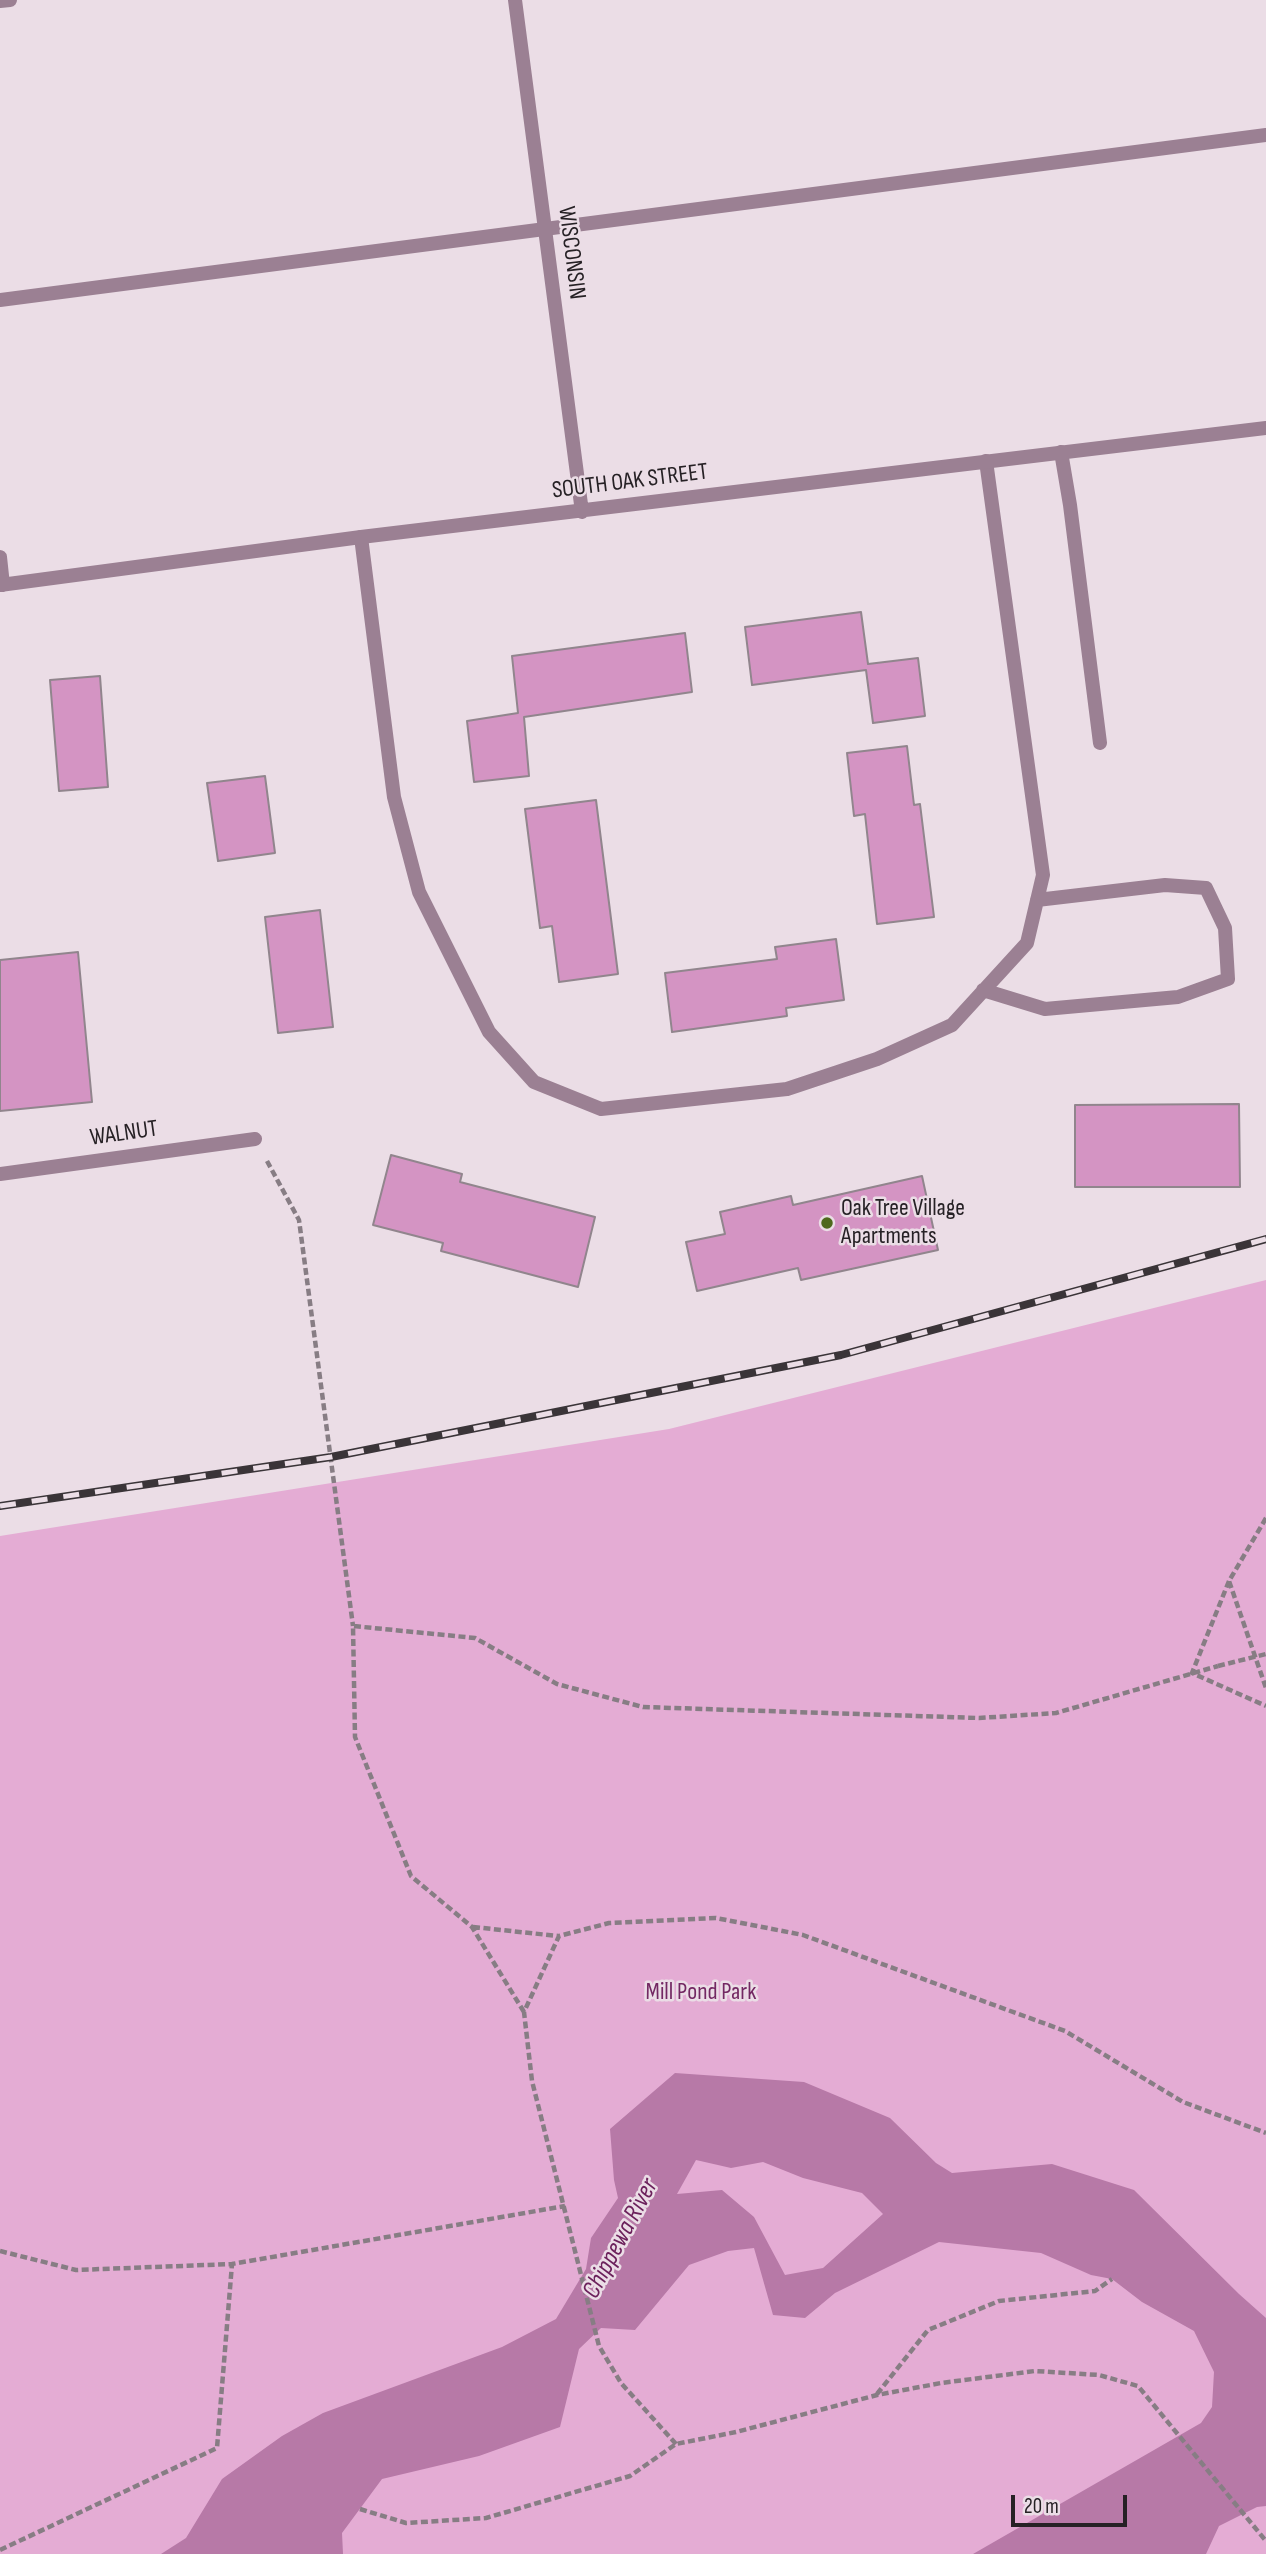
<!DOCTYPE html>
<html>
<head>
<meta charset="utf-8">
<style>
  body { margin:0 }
  #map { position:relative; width:1266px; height:2554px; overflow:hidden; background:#ebdde6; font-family:"Sofia Sans Condensed",sans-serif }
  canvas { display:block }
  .scale { position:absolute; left:1011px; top:2495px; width:116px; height:32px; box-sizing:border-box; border:4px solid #262125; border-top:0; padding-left:9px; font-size:21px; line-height:24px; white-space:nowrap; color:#262125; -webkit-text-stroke:5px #ebdde6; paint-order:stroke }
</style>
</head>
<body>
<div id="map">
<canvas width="1266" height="2554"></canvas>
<div class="scale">20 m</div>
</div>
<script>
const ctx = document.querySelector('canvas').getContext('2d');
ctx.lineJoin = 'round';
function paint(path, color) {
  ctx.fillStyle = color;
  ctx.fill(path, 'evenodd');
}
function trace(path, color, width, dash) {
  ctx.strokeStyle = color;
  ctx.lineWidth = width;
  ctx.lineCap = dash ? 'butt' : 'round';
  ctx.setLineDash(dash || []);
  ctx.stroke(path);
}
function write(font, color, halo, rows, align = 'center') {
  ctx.font = font + ' "Sofia Sans Condensed",sans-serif';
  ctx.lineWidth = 5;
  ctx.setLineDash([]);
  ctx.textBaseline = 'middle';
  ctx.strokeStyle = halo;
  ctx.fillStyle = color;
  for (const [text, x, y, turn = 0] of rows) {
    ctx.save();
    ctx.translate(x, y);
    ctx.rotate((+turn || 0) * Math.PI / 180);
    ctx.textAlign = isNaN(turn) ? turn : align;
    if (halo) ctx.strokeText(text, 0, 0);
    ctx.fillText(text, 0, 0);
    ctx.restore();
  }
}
paint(new Path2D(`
  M1266,1280V2554H0V1536L669,1429Z`), '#e4acd4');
paint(new Path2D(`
  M675,2073L804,2082L890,2118L936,2163L952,2173L1052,2164L1134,2190L1239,2294L1266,2318V2506L1257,2507L1219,2526L1206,2554H973L1201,2423L1212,2407L1214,2372L1194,2331L1142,2302L1112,2279L1091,2275L1041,2253L939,2242L835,2293L805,2318L773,2315L754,2248L728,2251L689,2265L635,2330L601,2328L579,2349L560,2427L479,2456L382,2479L342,2533L343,2554H161L186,2538L222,2479L282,2436L323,2413L502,2347L556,2319L586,2269L591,2238L618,2198L614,2180L610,2129ZM696,2160L731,2168L763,2162L803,2178L862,2193L883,2214L823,2268L785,2275L754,2217L722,2190L677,2194Z`), '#b779a7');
const building = new Path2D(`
  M861,612L868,664L918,658L925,716L873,723L866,670L752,685L745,627Z
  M685,633L692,692L524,717L529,776L474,782L467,721L518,713L512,656Z
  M100,676L108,787L59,791L50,680Z
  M907,746L914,805L920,804L934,917L877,924L865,814L854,816L847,753Z
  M265,776L275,853L218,861L207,783Z
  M596,800L618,974L559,982L552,926L540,928L525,809Z
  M320,910L333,1027L278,1033L265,917Z
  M836,939L844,1000L786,1008L787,1016L672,1032L665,973L777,959L775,947Z
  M78,952L92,1102L0,1111V960Z
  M1239,1104L1240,1187H1075V1105Z
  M391,1155L462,1174L460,1182L595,1217L578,1287L441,1251L443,1243L373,1225Z
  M922,1176L938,1250L801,1280L798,1268L697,1291L686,1242L725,1234L720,1212L791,1196L793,1205Z`);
paint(building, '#d494c3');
trace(building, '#91858d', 2);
trace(new Path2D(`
  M267,1161L299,1220L353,1626
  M1266,1518L1229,1581L1266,1688
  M1229,1581L1192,1673L1266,1706
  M473,1927L558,1936
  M524,2012L472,1927L411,1876L355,1737L353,1626L475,1638L557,1684L643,1707L979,1718L1056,1713L1218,1666
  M0,2251L76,2270L232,2264L565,2206
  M877,2394L928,2330L999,2301L1095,2291L1112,2279
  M676,2444L621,2383L599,2346L532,2081L524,2012L559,1936L609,1923L716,1918L803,1935L1065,2031L1183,2102L1266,2133
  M360,2509L406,2523L486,2518L630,2476L676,2444L736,2432L877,2395L941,2383L1035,2371L1099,2375L1138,2386L1266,2541
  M0,2550L217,2448L232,2264`), '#877d84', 4.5, [7, 3.5]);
trace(new Path2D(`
  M0,300L1266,135
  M1061,452L1070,505L1100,743
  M361,537L394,797L419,892L489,1032L534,1082L601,1109L787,1089L877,1059L952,1025L1027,943L1043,875L986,461
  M983,990L1045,1009L1178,997L1228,979L1225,928L1206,888L1165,885L1037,900`), '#9b8093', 14);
trace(new Path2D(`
  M515,0L582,512
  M0,1L10,0
  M0,557L3,585
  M0,585L361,537L1266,428
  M0,1174L255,1139`), '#9b8093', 14);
const rail = new Path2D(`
  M0,1506L331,1457L841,1355L1266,1239`);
trace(rail, '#3a3438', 8);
trace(rail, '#ebdde6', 5, [16]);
trace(new Path2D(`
  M1218,1666L1266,1654`), '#877d84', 4.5, [7, 3.5]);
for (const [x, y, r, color] of [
  [827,1223,7,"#4e691c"]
]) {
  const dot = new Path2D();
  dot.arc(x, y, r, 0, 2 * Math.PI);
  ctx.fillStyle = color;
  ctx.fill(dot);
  trace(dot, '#ebdde6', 2.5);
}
write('24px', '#262125', '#ebdde6', [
  ["WISCONSIN",571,253,83],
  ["SOUTH OAK STREET",630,482,-7],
  ["WALNUT",124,1134,-8]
]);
write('24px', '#262125', '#ebdde6', [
  ["Oak Tree Village",841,1209],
  ["Apartments",841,1237]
], 'left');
write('24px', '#732863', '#ebdde6', [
  ["Mill Pond Park",701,1993]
]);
write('italic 26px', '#6c215c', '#ebdde6', [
  ["Chippewa River",621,2239,-62]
]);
</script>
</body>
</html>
